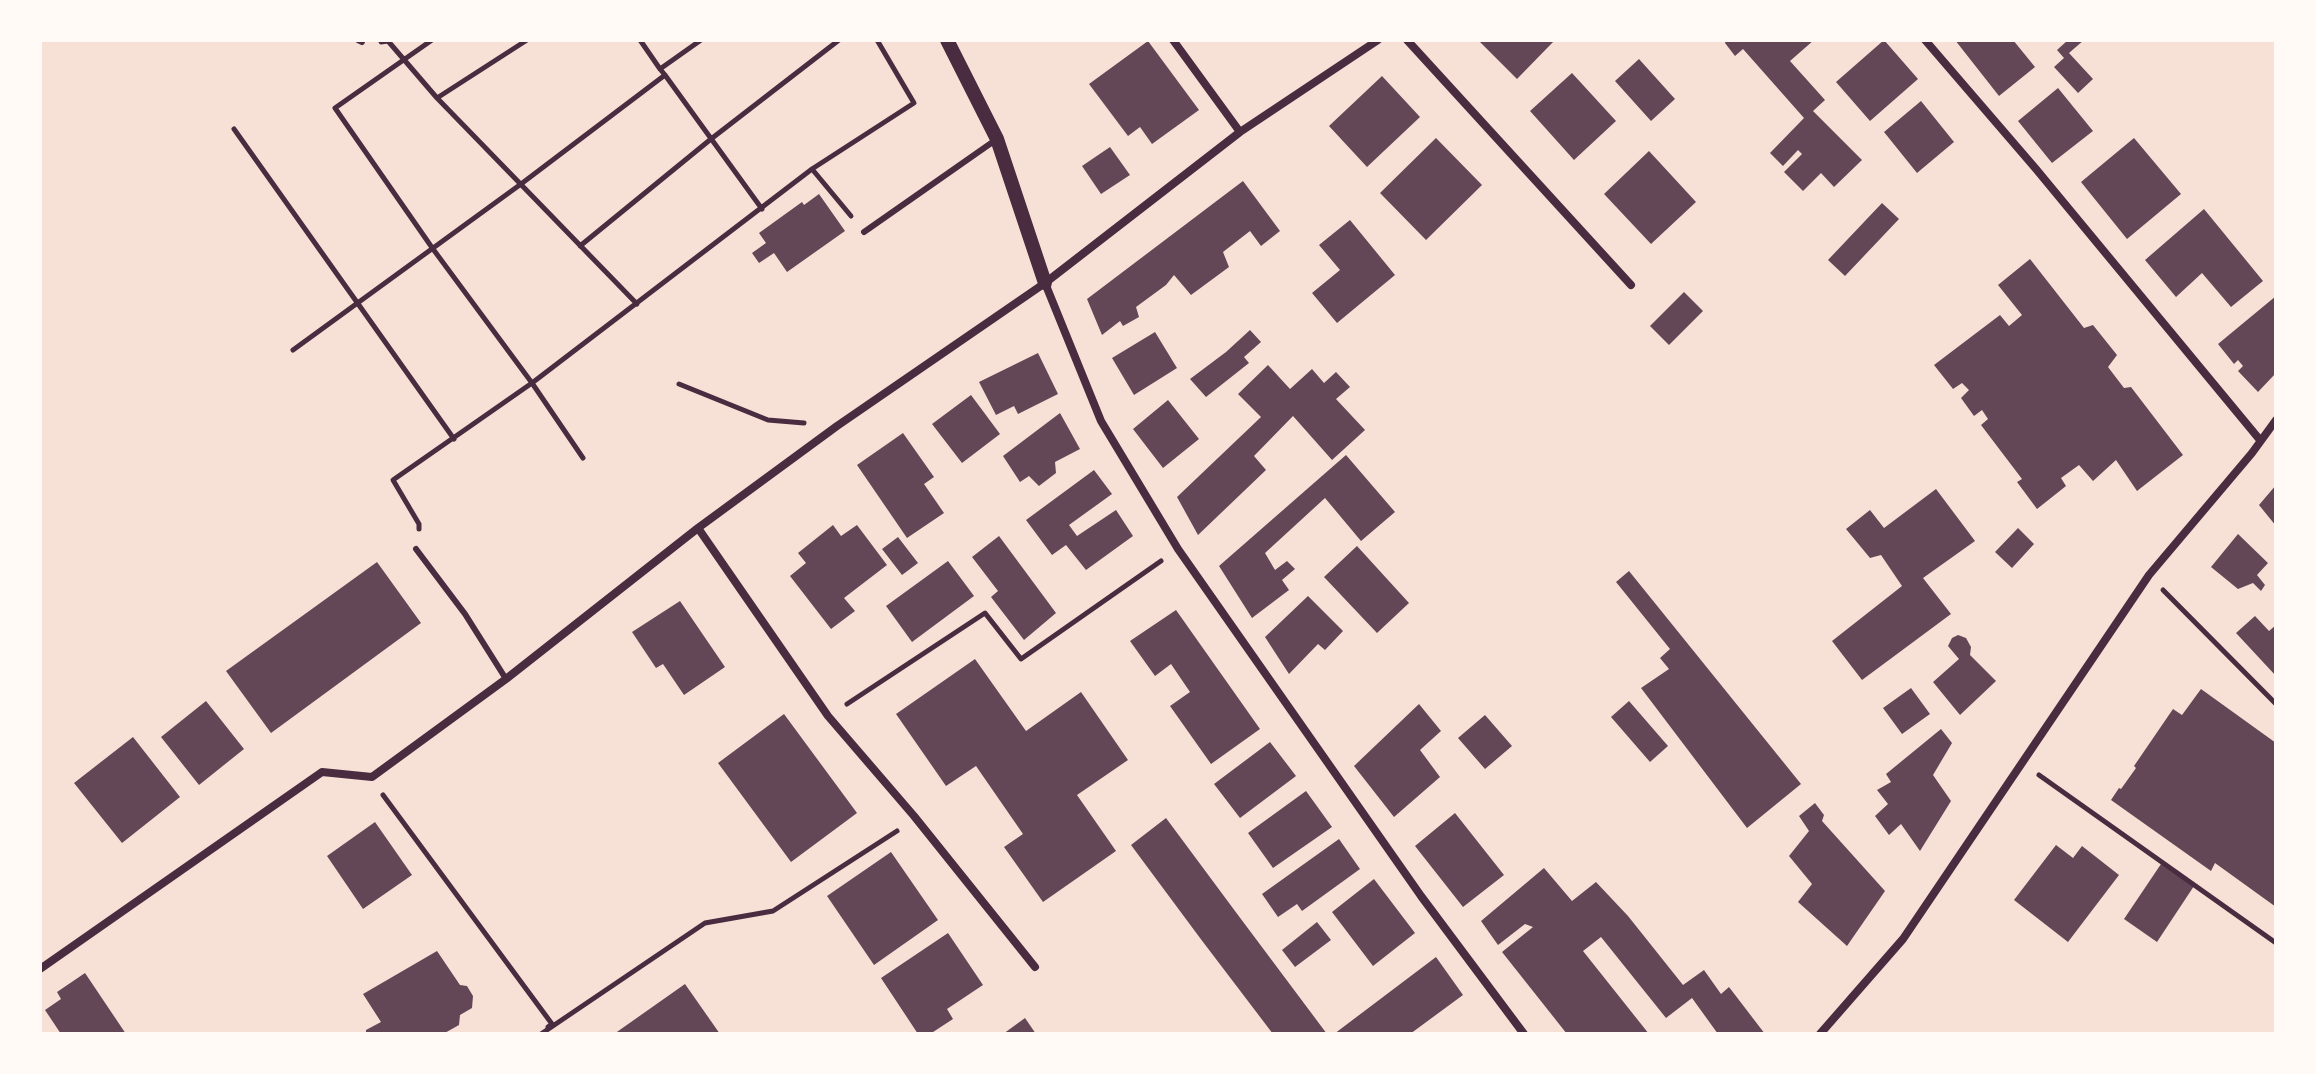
<!DOCTYPE html>
<html>
<head>
<meta charset="utf-8">
<style>
  body { margin:0 }
  #map { position:relative; width:2316px; height:1074px; overflow:hidden; background:#f7e1d7; font-family:Figtree,sans-serif }
  canvas { display:block }
  .frame { position:absolute; inset:0; border:42px solid #fffaf5; pointer-events:none }
</style>
</head>
<body>
<div id="map">
<canvas width="2316" height="1074"></canvas>
<div class="frame"></div>
</div>
<script>
const ctx = document.querySelector('canvas').getContext('2d');
ctx.lineJoin = 'round';
function paint(path, color) {
  ctx.fillStyle = color;
  ctx.fill(path, 'evenodd');
}
function trace(path, color, width, dash) {
  ctx.strokeStyle = color;
  ctx.lineWidth = width;
  ctx.lineCap = dash ? 'butt' : 'round';
  ctx.setLineDash(dash || []);
  ctx.stroke(path);
}
paint(new Path2D(`
  M1478,40H1555L1517,79Z
  M1726,40H1814L1790,61L1825,100L1813,111L1862,160L1834,187L1821,173L1803,191L1784,172L1802,154L1798,150L1783,166L1770,153L1804,118L1743,49L1735,56L1725,43Z
  M1884,40L1918,79L1870,121L1836,82Z
  M1955,40H2013L2035,67L1999,96Z
  M2068,40H2084L2069,53L2093,79L2078,93L2054,67L2064,58L2057,50Z
  M1148,41L1199,110L1152,144L1140,127L1128,136L1089,84Z
  M1639,59L1675,99L1651,121L1615,81Z
  M1572,73L1616,121L1574,160L1530,111Z
  M1382,76L1420,117L1367,167L1329,126Z
  M2058,88L2093,131L2052,163L2018,121Z
  M1921,101L1954,142L1917,173L1884,132Z
  M1436,138L1482,185L1426,240L1380,193Z
  M2134,138L2181,194L2127,239L2081,182Z
  M1110,147L1130,175L1101,194L1082,166Z
  M1649,151L1696,202L1651,244L1604,194Z
  M1243,181L1280,231L1261,246L1250,231L1223,252L1229,267L1191,295L1174,275L1166,285L1136,307L1139,317L1123,326L1120,321L1102,335L1087,299Z
  M819,194L845,231L787,272L774,253L759,263L752,253L766,243L759,233L802,202L804,205Z
  M1882,203L1899,219L1845,276L1828,260Z
  M2204,209L2263,281L2231,307L2202,273L2176,297L2145,260Z
  M1350,220L1395,275L1337,323L1312,293L1340,270L1319,245Z
  M2030,259L2084,328L2093,325L2117,355L2108,367L2124,388L2131,387L2183,455L2137,491L2116,460L2093,481L2079,465L2061,478L2066,486L2037,509L2017,482L2022,479L1981,425L1988,419L1982,410L1974,416L1961,398L1969,390L1962,383L1953,389L1934,365L2000,315L2009,326L2022,315L1998,285Z
  M1684,292L1703,311L1669,345L1650,326Z
  M2276,296V373L2258,392L2238,371L2243,366L2238,360L2234,364L2218,344Z
  M1250,330L1261,342L1244,357L1249,363L1206,397L1190,379L1226,352Z
  M1155,332L1177,368L1134,395L1112,358Z
  M1038,353L1058,394L1018,414L1014,406L996,415L979,382Z
  M1268,365L1290,389L1312,369L1324,383L1336,372L1350,387L1336,399L1365,430L1332,460L1293,416L1254,456L1266,470L1198,535L1177,497L1261,417L1238,394Z
  M971,395L1000,434L962,463L932,424Z
  M1168,400L1199,439L1163,468L1133,429Z
  M1060,413L1080,449L1055,462L1056,473L1039,486L1029,476L1020,482L1003,456Z
  M903,433L934,477L924,484L944,513L907,538L857,465Z
  M1346,455L1395,512L1361,541L1325,498L1265,553L1275,570L1287,561L1295,569L1282,580L1289,590L1252,618L1219,566Z
  M1094,470L1112,494L1069,525L1077,536L1116,510L1133,536L1086,570L1066,545L1052,555L1026,520Z
  M2276,485V526L2259,505Z
  M1936,489L1975,541L1923,578L1951,614L1862,680L1832,641L1902,586L1881,555L1870,558L1846,529L1870,510L1884,528Z
  M833,525L841,536L857,525L887,565L844,598L855,611L831,629L790,576L806,563L798,553Z
  M2018,528L2034,544L2012,568L1995,552Z
  M2238,534L2268,563L2257,575L2265,585L2261,591L2253,583L2238,589L2211,567Z
  M999,536L1056,613L1024,640L991,597L998,591L972,557Z
  M898,537L918,563L902,575L882,549Z
  M1357,546L1409,603L1377,633L1324,577Z
  M948,561L974,596L912,642L886,606Z
  M377,562L421,623L271,733L226,671Z
  M1629,571L1801,784L1747,828L1641,688L1669,669L1660,658L1670,649L1616,582Z
  M1308,596L1343,631L1325,650L1318,644L1289,674L1265,637Z
  M680,601L725,667L684,695L663,664L656,668L632,632Z
  M1176,610L1260,729L1211,764L1170,706L1190,692L1171,664L1155,676L1130,641Z
  M2255,616L2269,631L2276,625V676L2236,633Z
  M1958,635L1966,638L1971,647L1970,655L1996,681L1960,715L1933,682L1959,659L1948,646L1952,638Z
  M975,659L1026,731L1081,692L1128,760L1077,795L1116,851L1043,902L1004,847L1023,834L976,766L946,786L896,714Z
  M1911,688L1930,714L1902,734L1883,708Z
  M2201,689L2276,743V907L2215,863L2211,871L2111,800L2119,788L2121,789L2136,768L2134,766L2173,709L2182,715Z
  M206,701L244,749L199,785L161,737Z
  M1629,701L1668,746L1650,762L1611,717Z
  M1419,704L1441,731L1420,750L1440,777L1394,817L1354,766Z
  M784,714L857,813L791,862L718,763Z
  M1485,715L1512,746L1485,769L1458,738Z
  M1941,729L1952,743L1933,775L1951,801L1920,851L1901,824L1889,835L1875,816L1888,804L1877,790L1891,782L1886,774Z
  M133,737L180,797L122,843L74,783Z
  M1270,742L1296,776L1240,818L1214,784Z
  M1306,791L1332,827L1273,868L1248,833Z
  M1815,803L1824,815L1822,821L1885,891L1847,946L1798,902L1812,884L1789,856L1809,831L1799,816Z
  M1455,813L1504,875L1463,907L1415,846Z
  M1166,818L1235,911L1327,1034H1273L1200,938L1131,845Z
  M375,822L412,875L363,909L327,856Z
  M1339,839L1360,869L1302,911L1297,904L1278,917L1262,894Z
  M2056,845L2073,858L2082,846L2119,875L2068,942L2014,900Z
  M891,852L938,920L874,965L827,896Z
  M2161,864L2194,886L2157,942L2124,919Z
  M1544,868L1572,901L1596,882L1628,916L1683,985L1704,970L1721,994L1729,987L1765,1034H1718L1692,998L1666,1018L1601,937L1583,951L1649,1034H1567L1502,952L1533,927L1525,924L1498,945L1481,921Z
  M1374,879L1415,933L1373,966L1332,912Z
  M1317,922L1331,940L1295,967L1282,950Z
  M948,933L983,985L947,1009L953,1019L930,1034H918L881,978Z
  M437,951L460,985L467,986L473,996L472,1008L460,1015L459,1025L443,1034H366V1030L381,1022L363,994Z
  M1436,957L1463,995L1410,1034H1334Z
  M85,973L126,1034H61L45,1010L61,999L57,992Z
  M685,984L720,1034H614Z
  M1025,1018L1036,1034H1003Z`), '#644757');
trace(new Path2D(`
  M432,40L335,108L433,249L532,383L583,458
  M527,40L437,98L637,304
  M640,40L660,69
  M381,42L388,41L437,98
  M665,75L762,209
  M234,129L454,439
  M812,169L851,216
  M580,246L711,139L839,40
  M293,350L521,184L665,75L660,69L701,40
  M679,384L768,420L804,423
  M419,529V524L393,480L532,383L812,169L914,103L877,40
  M2163,590L2276,704
  M847,704L985,613L1021,659L1161,561
  M2039,775L2276,943
  M383,795L552,1024L548,1027
  M541,1034L705,923L773,911L897,831`), '#4a2c40', 5);
trace(new Path2D(`
  M358,40L362,42
  M864,232L997,139
  M416,549L465,614L506,679`), '#4a2c40', 6);
trace(new Path2D(`
  M1173,40L1240,132
  M1407,40L1631,285
  M1925,40L2036,169L2260,440
  M1045,283L1101,421L1178,549L1421,896L1524,1034
  M698,528L828,716L914,816L1035,967
  M40,969L322,772L372,777L506,679L698,528L837,426L1045,283L1240,132L1378,40
  M1820,1034L1903,939L2149,575L2252,453L2276,420`), '#4a2c40', 8);
trace(new Path2D(`
  M947,40L997,139L1045,283`), '#4a2c40', 14);
</script>
</body>
</html>
